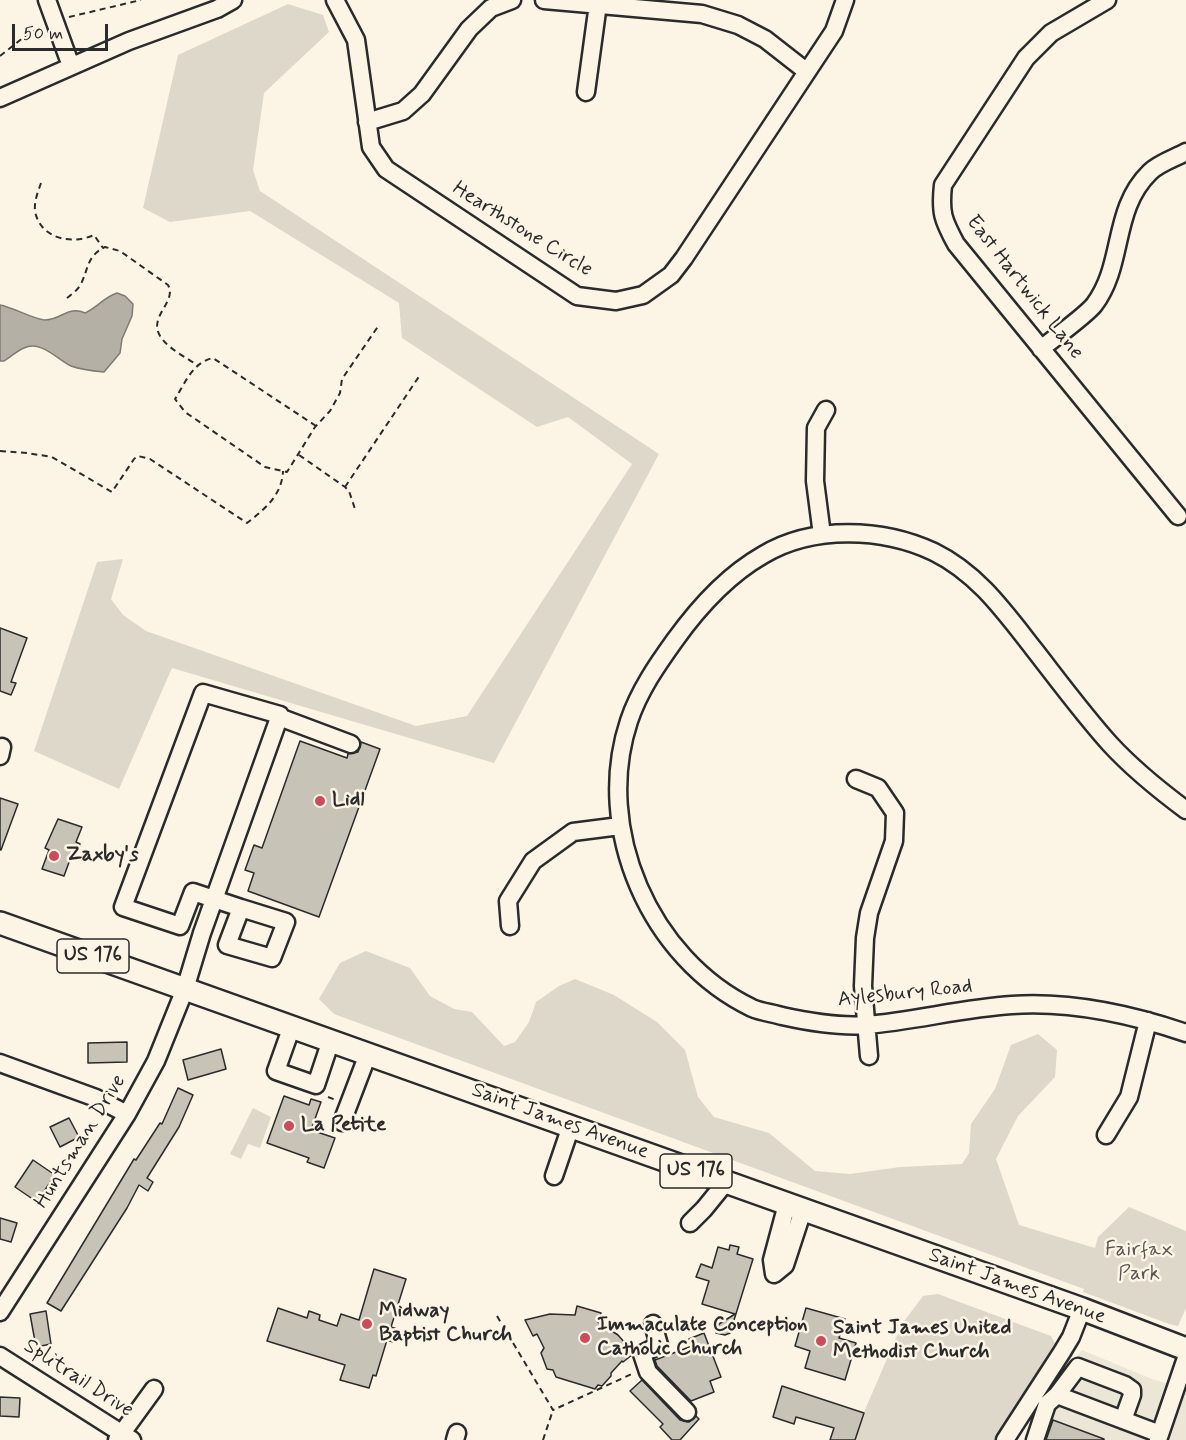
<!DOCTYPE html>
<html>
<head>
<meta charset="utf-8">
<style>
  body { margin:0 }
  #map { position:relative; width:1186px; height:1440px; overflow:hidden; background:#fcf5e5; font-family:Mynerve,sans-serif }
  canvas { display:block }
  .scale { position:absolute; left:12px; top:24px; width:96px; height:27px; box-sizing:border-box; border:3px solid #2b2b2b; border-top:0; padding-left:8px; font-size:18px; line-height:21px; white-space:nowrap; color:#2b2b2b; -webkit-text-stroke:4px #fcf5e5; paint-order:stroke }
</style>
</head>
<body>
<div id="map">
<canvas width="1186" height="1440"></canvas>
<div class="scale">50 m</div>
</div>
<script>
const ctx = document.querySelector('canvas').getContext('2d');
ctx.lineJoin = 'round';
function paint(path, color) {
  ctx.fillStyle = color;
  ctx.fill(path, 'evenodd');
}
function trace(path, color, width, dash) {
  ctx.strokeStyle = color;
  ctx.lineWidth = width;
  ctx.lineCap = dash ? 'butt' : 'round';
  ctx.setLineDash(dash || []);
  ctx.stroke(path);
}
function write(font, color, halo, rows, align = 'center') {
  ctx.font = font + ' Mynerve,sans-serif';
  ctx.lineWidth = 5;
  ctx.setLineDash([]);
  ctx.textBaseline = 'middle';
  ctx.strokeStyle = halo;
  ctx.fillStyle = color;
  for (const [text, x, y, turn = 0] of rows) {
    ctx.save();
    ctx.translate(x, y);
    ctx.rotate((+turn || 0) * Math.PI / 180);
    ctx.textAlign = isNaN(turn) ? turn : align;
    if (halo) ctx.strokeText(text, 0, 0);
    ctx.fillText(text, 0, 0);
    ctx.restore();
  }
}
paint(new Path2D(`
  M1082,1350L1152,1379L1186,1389V1440H1028L1042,1397Z`), '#ece6d7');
paint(new Path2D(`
  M288,4L323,15L329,32L264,93L253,170L260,191L659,454L494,763L172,668L119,789L34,751L97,562L123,559L111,599L123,615L146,631L416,726L467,716L632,464L568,417L537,427L402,338L399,303L250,211L170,222L143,208L178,55Z
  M366,951L410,968L430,996L454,1009L472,1012L504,1046L515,1042L529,1022L536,1002L559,986L575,979L614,995L657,1022L685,1050L698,1097L714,1117L769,1133L815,1171L850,1174L900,1167L962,1164L969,1153L971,1124L995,1089L1011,1045L1038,1034L1057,1050L1055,1077L1018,1116L996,1159L1019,1225L1095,1248L1098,1237L1129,1207L1186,1231V1308L1178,1326L1169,1324L1083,1292L1084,1289L334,1014L319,999L340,963Z
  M253,1108L271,1117L260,1148L248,1144L241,1159L230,1154Z
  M938,1294L1051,1336L1057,1347L995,1440H852L902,1324L923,1296Z`), '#ded8ca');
const water = new Path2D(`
  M117,293L125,296L133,304L132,316L122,339L120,353L104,372C93,371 82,370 71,366C57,359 41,340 24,348C17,351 10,357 4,361H0V305C12,307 36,320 45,320C61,320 69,305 85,313C98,307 104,297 117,293Z`);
paint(water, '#b4b0a5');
trace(water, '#7d7b74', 1.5);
const building = new Path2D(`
  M0,628L27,638L11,682L16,683L11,695L0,691Z
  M300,741L347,758L348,754L358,752L361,742L380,749L319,917L248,891L254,873L245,870L254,845L262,848Z
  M0,798L18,804L1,850H0Z
  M58,819L82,827L76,842L80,844L76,854L75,853L73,857H71L64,876L42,869L49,850L45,848Z
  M127,1042V1062L88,1063V1043Z
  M221,1049L226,1069L188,1080L183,1060Z
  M178,1088L193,1095L179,1127L147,1178L153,1182L148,1191L139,1185L127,1208L61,1311L47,1303L134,1159L136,1160L160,1123L162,1124Z
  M284,1096L309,1105L311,1099L321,1102L311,1130L335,1138L324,1168L307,1162L309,1158L267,1143Z
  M69,1118L79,1137L60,1147L50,1127Z
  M33,1160L55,1175L37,1202L15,1187Z
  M0,1218L17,1223L11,1242L0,1239Z
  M730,1245L739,1247L737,1254L753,1259L730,1333L725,1335L716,1333L719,1324L735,1314L702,1304L709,1281L696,1277L701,1264L712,1268L718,1247L729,1250Z
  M374,1269L406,1279L391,1327L397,1329L393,1342L387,1340L376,1376L373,1375L369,1388L340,1380L345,1365L267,1341L278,1308L307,1318L309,1311L320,1315L319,1320L337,1326L341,1314L359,1320Z
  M577,1306L601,1313L598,1322L618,1335L632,1351V1355L623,1362L622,1361L611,1373V1376L602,1386L598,1385L595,1389L556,1377L553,1370L547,1369L541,1353L544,1348L537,1334L533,1336L525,1320L550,1314L575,1315Z
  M806,1308L845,1319L839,1338L856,1343L845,1380L805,1368L810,1351L795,1346Z
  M46,1311L51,1344L36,1347L30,1314Z
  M704,1333L721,1377L710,1381L714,1392L691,1401L657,1366L655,1360L692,1346L689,1339Z
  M642,1380L680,1420L689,1422L696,1416L699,1419L680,1440H672L660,1427L663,1424L630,1391Z
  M782,1386L864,1413L855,1440H830L834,1428L796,1417L794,1424L773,1417Z
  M0,1397L20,1398L19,1417L0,1416Z
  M1053,1420L1104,1439V1440H1046Z`);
paint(building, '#c8c3b7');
trace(building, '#2b2b2b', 1.5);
const minor = new Path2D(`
  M47,0L71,66
  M335,0L356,40L371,147L386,169L577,296L616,301L643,295L671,275L684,258L834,31L845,0
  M544,0L702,14L738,25L765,39L806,71
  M1107,0L1051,33L1026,58L943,185C940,213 943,220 956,244L1178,516
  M586,92L598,4
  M0,98L129,41L217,9L233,0
  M367,122L403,111L422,94L469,29L491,8L512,0
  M1041,349C1055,337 1084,317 1094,305C1125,264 1111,210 1150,172C1159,163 1175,158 1186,152
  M822,535L815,481L816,428L826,410
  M279,717L351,744
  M0,756L2,747
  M856,779L878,788L895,813L894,841L869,913L865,938L863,986L869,1056
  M1186,810C1159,790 1133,769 1110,744C1083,714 1058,680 1033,648C1004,611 977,573 934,552C883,528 813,525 763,555C728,575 698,608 675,640C657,665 639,691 629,721C593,829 650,959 752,1008C761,1012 772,1013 782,1016C809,1022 838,1027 866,1025C915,1021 963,1008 1012,1005C1071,1001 1130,1014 1186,1033
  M510,926L508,901L533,861L573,832L620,826
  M292,1026L276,1071L316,1085L331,1040
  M0,1063L96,1098L127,1114
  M342,1122L368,1054
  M1106,1135L1129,1097L1148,1021
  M554,1176L571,1126
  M690,1223L704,1209L726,1182
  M774,1274L772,1260L787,1204
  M774,1274L785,1265L803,1210
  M0,1312L127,1114L156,1061L185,989L202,933L280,715L203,693L123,907L180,926L193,892L241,908L227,945L272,958L286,922L241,908
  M653,1324L659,1345L642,1354L648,1372L687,1412
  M0,1356L132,1440
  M1123,1420L1132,1395V1390L1125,1385L1078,1367L1057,1395C1091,1408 1125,1421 1160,1434
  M117,1440L154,1389
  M455,1440L457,1433
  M1005,1440L1062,1352L1071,1337L1082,1309
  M1035,1440L1047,1404L1057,1395
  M1158,1440L1186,1358`);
const major = new Path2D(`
  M0,923L1082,1309L1186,1349`);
trace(minor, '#2b2b2b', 21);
trace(major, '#2b2b2b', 26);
trace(new Path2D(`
  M69,17L141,0
  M0,56L29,33L42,28
  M41,183C38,192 34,201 35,211C40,239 72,245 94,235L103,248
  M67,298C72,294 78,290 81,284C89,267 87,256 105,247L120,251L168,285C178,303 144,318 163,340C171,350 187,358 197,365
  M316,426L213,358C193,362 185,383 175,399L185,412L265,467L287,472L315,427L330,411L340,393L342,379L379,325
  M0,451L27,453L52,457L112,492L134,459L138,456L150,459L247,523C265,509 282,495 283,471
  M299,455L345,487L349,491L355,509
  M345,487L420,375
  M328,1097L336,1100
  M497,1316L553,1410L634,1373
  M543,1440L553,1410`), '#2b2b2b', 2, [6, 4.5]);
trace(minor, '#fcf5e5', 16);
trace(major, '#fcf5e5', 21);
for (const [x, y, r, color] of [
  [320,801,6,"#d1495b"],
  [54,856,6,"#d1495b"],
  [289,1126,6,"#d1495b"],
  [367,1324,6,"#d1495b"],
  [585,1338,6,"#d1495b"],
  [821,1341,6,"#d1495b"]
]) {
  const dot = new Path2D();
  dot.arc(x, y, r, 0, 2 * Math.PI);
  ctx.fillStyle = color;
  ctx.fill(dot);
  trace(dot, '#fcf5e5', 2);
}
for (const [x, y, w] of [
  [93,956,72],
  [696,1171,72]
]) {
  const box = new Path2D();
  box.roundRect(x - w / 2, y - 17, w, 34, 4.5);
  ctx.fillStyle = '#fcf5e5';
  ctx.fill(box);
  trace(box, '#2b2b2b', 1.5);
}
write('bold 20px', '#2b2b2b', null, [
  ["US 176",93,956],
  ["US 176",696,1171]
]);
write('21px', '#2b2b2b', '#fcf5e5', [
  ["Hearthstone Circle",522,230,32],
  ["East Hartwick Lane",1024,288,52],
  ["Aylesbury Road",905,994,-6],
  ["Saint James Avenue",560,1122,20],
  ["Huntsman Drive",81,1142,-58],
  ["Saint James Avenue",1017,1287,20],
  ["Splitrail Drive",78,1379,33]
]);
write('bold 21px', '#2b2b2b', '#fcf5e5', [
  ["Lidl",332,801],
  ["Zaxby's",66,856],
  ["La Petite",301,1126],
  ["Midway",379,1312],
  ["Baptist Church",379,1336],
  ["Immaculate Conception",597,1326],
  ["Catholic Church",597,1350],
  ["Saint James United",833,1329],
  ["Methodist Church",833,1353]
], 'left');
write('21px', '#585653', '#fcf5e5', [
  ["Fairfax",1139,1251],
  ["Park",1139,1275]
]);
</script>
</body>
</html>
